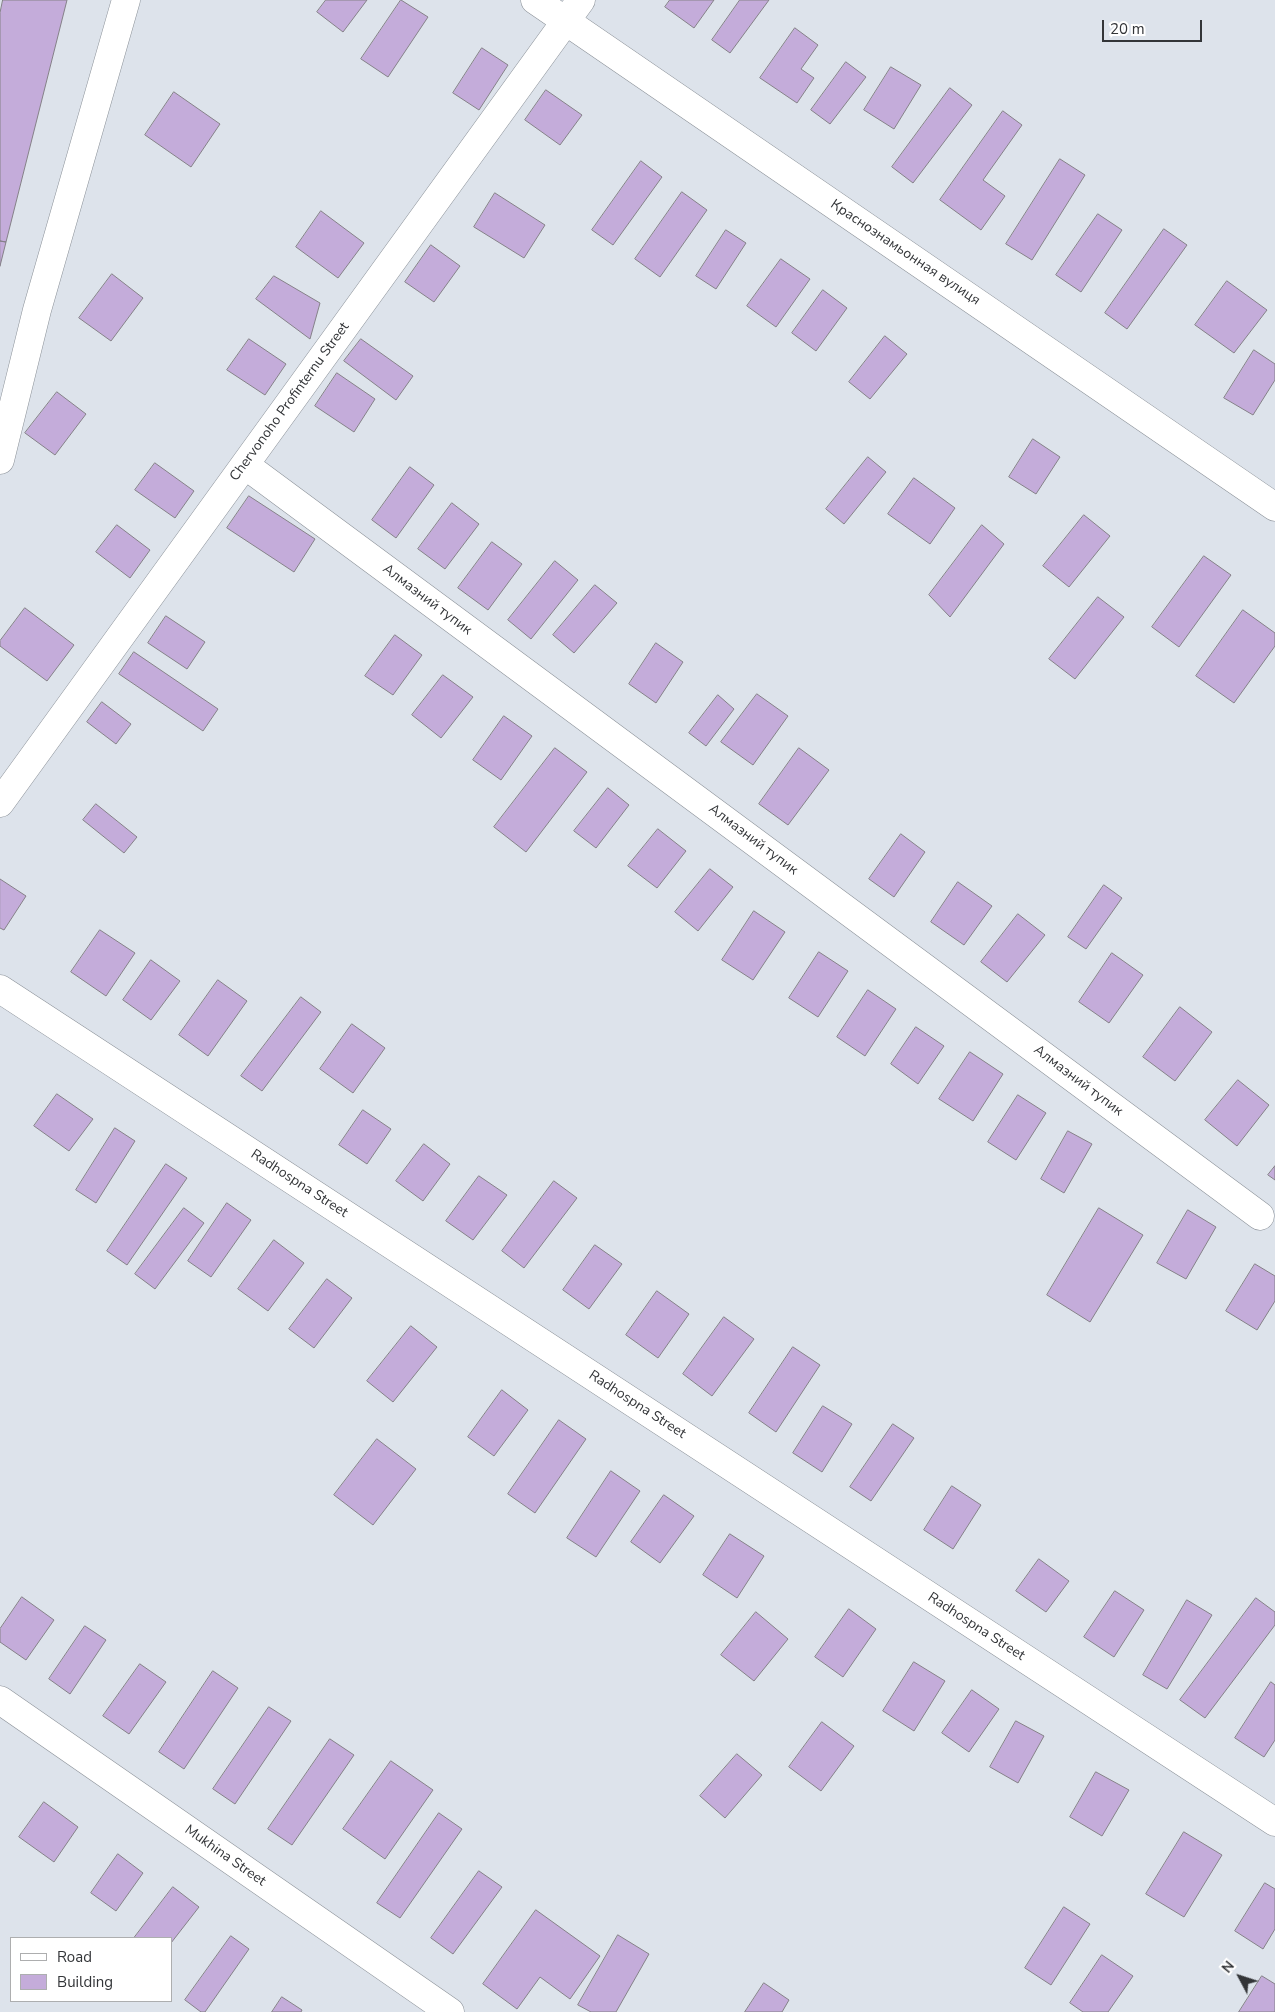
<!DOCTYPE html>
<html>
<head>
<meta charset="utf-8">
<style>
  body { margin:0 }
  #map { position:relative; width:1275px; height:2012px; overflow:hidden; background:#dde3eb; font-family:"Nunito Sans",sans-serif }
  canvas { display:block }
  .legend { position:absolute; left:10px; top:1937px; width:162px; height:65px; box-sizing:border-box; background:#fff; border:1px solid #adaeaf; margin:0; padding:6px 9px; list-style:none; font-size:15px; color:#333538 }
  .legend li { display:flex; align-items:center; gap:10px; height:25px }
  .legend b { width:25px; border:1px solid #adaeaf }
  .north { position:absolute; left:1215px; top:1952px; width:50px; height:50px; -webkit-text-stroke:4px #fff; paint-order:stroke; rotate:310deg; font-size:14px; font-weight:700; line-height:20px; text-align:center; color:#333538 }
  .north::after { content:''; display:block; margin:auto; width:18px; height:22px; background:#333538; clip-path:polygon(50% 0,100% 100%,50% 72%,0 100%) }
  .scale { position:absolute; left:1102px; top:20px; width:100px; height:22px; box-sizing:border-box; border:2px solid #333538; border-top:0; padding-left:6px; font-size:15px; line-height:18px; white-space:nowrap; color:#333538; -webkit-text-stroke:4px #fff; paint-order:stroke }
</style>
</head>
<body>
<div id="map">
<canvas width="1275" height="2012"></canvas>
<ul class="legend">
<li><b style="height:6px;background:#fff"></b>Road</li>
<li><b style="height:14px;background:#c4acda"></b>Building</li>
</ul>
<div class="north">N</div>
<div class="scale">20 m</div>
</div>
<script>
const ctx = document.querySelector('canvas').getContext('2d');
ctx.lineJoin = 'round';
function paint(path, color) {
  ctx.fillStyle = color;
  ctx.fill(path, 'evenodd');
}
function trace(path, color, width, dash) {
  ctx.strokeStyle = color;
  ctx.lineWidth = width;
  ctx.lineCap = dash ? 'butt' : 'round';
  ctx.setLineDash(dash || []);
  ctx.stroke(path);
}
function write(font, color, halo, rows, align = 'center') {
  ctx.font = font + ' "Nunito Sans",sans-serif';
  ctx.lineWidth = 4.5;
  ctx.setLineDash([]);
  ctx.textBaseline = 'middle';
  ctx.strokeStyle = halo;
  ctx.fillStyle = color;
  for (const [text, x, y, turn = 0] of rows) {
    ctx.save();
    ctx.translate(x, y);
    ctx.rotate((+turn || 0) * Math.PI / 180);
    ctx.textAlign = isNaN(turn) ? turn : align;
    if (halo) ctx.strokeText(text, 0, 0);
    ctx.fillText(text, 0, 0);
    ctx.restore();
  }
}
const building = new Path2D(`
  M3,0H67L6,242L0,241V13Z
  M326,0H367L343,32L317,12Z
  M401,0L428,17L388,77L361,59Z
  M670,0H714L694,28L665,7Z
  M740,0H769L730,53L712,40Z
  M795,28L818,45L801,69L814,78L797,103L760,78Z
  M482,48L508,65L479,110L453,93Z
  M846,62L866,77L830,124L811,110Z
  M891,67L921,85L894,129L864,110Z
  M950,88L972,105L913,183L892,167Z
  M546,90L582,115L560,145L525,120Z
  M174,92L220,124L191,167L145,135Z
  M1003,111L1022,125L983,180L1005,196L981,230L940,200Z
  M1060,159L1085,175L1032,260L1006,244Z
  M641,161L662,177L613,245L592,230Z
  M682,192L707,210L660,277L635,259Z
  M495,193L545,225L524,258L474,227Z
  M321,211L364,243L338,278L296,247Z
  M1098,214L1122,230L1081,292L1056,275Z
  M1164,229L1187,245L1127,329L1105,313Z
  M726,230L746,243L716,289L696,276Z
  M0,241L6,242L0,266Z
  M431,245L460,266L434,302L405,282Z
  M781,259L810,279L776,327L747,306Z
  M112,274L143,298L111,341L79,318Z
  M274,276L320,303L310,339L256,299Z
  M1227,281L1267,310L1234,353L1195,325Z
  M823,290L847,308L816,351L792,333Z
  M885,336L907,354L870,399L849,382Z
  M249,339L286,364L265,395L227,370Z
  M361,339L413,376L396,400L344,361Z
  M1254,350L1275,364V380L1253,415L1224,398Z
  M337,373L375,399L354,432L315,406Z
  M57,392L86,414L55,455L25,433Z
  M1033,439L1060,457L1036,494L1009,477Z
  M868,457L886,472L844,524L826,509Z
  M155,463L194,491L175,518L135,490Z
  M410,467L434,485L396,538L372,520Z
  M914,478L955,508L930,544L888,514Z
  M249,496L315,539L294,572L227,528Z
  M452,503L479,524L445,569L418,549Z
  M1084,515L1110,536L1069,587L1043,566Z
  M117,525L150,550L130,578L96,552Z
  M982,525L1004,544L950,617L929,595Z
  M492,542L522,564L488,610L458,588Z
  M1204,556L1231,575L1179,647L1152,627Z
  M555,561L578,580L531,639L508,620Z
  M595,585L617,603L574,653L553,635Z
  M1098,597L1124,617L1075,679L1049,659Z
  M25,608L74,645L47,681L0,646V641Z
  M1243,610L1275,633V646L1234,703L1196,676Z
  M166,616L205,642L187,669L148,643Z
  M395,635L422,655L393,695L365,676Z
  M656,643L683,662L656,703L629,684Z
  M134,652L218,709L203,731L119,674Z
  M443,675L473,697L441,738L412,715Z
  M757,694L788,716L753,765L721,742Z
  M718,695L734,709L706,746L689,733Z
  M102,702L131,724L116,744L87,722Z
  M504,716L532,736L501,780L473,760Z
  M555,748L587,772L526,852L494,827Z
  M799,748L829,770L788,825L759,804Z
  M608,788L629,805L596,848L574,831Z
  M96,804L137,837L124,853L83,820Z
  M658,829L686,851L657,888L628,866Z
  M901,834L925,852L894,897L869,879Z
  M710,869L733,887L698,931L675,912Z
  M0,879L26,896L4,930L0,928Z
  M958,882L992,906L964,945L931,922Z
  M1104,885L1122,898L1086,949L1068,937Z
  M754,911L785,932L753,980L722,960Z
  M1018,914L1045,935L1007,982L981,962Z
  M100,930L135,953L106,996L71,972Z
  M819,952L848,971L818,1017L789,998Z
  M1112,953L1143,975L1109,1023L1079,1002Z
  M151,960L180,981L151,1020L123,1000Z
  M218,980L247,1001L208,1056L179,1035Z
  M868,990L896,1009L865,1056L837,1037Z
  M301,997L321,1012L262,1091L241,1076Z
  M1180,1007L1212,1032L1175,1081L1143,1057Z
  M352,1024L385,1048L353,1093L320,1069Z
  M916,1027L944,1046L918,1084L891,1064Z
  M970,1052L1003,1074L973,1121L939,1099Z
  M1238,1080L1269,1105L1237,1146L1205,1120Z
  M57,1094L93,1119L69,1151L34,1126Z
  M1018,1095L1046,1113L1016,1160L988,1142Z
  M363,1110L391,1129L367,1164L339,1145Z
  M115,1128L135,1141L96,1203L76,1190Z
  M1068,1131L1092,1144L1064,1193L1041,1179Z
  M424,1144L450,1164L423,1201L396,1181Z
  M166,1164L187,1178L127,1265L107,1251Z
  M1275,1166V1180L1268,1175Z
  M479,1176L507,1195L473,1240L446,1221Z
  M554,1181L577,1198L524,1268L502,1251Z
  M227,1203L251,1220L211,1277L188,1261Z
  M184,1208L204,1223L155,1289L135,1274Z
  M1099,1208L1143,1235L1090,1322L1047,1295Z
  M1188,1210L1216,1227L1186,1279L1157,1263Z
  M274,1240L304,1263L268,1311L238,1289Z
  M595,1245L622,1264L589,1309L563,1290Z
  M1255,1264L1275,1276V1301L1257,1330L1226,1311Z
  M327,1279L352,1298L314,1348L289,1329Z
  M657,1291L689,1314L658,1358L626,1335Z
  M724,1317L754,1339L712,1396L683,1374Z
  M411,1326L437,1347L393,1402L367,1381Z
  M793,1347L820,1365L776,1432L749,1413Z
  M502,1390L528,1410L494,1456L468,1437Z
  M823,1406L852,1424L822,1472L793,1453Z
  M559,1420L586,1439L535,1513L508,1494Z
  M893,1424L914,1438L871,1501L850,1487Z
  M377,1439L416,1469L373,1525L334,1495Z
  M611,1471L640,1491L596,1557L567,1538Z
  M952,1486L981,1505L953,1549L924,1530Z
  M664,1495L694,1516L660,1563L631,1542Z
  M730,1534L764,1556L737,1598L703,1575Z
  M1039,1559L1069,1581L1046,1612L1016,1591Z
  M1115,1591L1144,1610L1114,1657L1084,1637Z
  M22,1597L54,1620L26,1660L0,1642V1629Z
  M1256,1598L1275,1612V1625L1205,1718L1180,1700Z
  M1187,1600L1212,1615L1167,1689L1143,1675Z
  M849,1609L876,1629L843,1677L815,1657Z
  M756,1612L788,1639L754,1681L721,1655Z
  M85,1626L106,1640L70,1694L49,1679Z
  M914,1662L945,1681L914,1731L883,1711Z
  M140,1664L166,1682L129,1734L103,1716Z
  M213,1671L238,1688L184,1769L159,1752Z
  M1271,1682L1275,1685V1740L1264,1757L1235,1738Z
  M972,1690L999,1709L969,1752L942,1733Z
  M269,1707L291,1721L235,1804L213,1789Z
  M1016,1721L1044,1736L1018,1783L990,1767Z
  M822,1722L854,1746L821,1791L789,1767Z
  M330,1739L354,1755L292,1845L268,1829Z
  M737,1754L762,1775L725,1818L700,1796Z
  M391,1761L433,1790L385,1859L343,1829Z
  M1096,1772L1129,1790L1102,1836L1070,1817Z
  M44,1802L78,1827L54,1862L19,1837Z
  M439,1813L462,1829L400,1918L377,1903Z
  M1184,1832L1222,1855L1184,1917L1146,1894Z
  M118,1854L143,1873L116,1911L91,1893Z
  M479,1871L502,1887L453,1954L431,1938Z
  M1265,1883L1275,1889V1929L1263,1949L1235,1931Z
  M173,1887L199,1907L171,1943V1938H134Z
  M1064,1907L1090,1924L1051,1985L1025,1968Z
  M536,1910L600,1956L570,1999L540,1977L517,2009L483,1984Z
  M618,1935L649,1954L616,2012H591L578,2005Z
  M231,1936L249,1949L205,2012H201L185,2000Z
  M1102,1955L1133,1976L1108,2012H1083L1070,2003Z
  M1262,1976L1275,1984V2012H1239Z
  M764,1983L789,2000L782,2012H745Z
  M282,1997L302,2010L301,2012H272Z`);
paint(building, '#c4acda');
trace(building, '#858188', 1);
const minor = new Path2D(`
  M535,0L1275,507
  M0,460L37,310L126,0
  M245,465L1260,1216
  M0,803L581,0
  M0,989L1275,1822
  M0,1700L450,2012`);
trace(minor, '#8c9299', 29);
trace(minor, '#fff', 28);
write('14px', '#333538', '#fff', [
  ["Краснознамьонная вулиця",905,253,34],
  ["Chervonoho Profinternu Street",290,402,-54],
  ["Алмазний тупик",427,600,37],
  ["Алмазний тупик",753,840,37],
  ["Алмазний тупик",1078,1081,37],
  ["Radhospna Street",299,1184,33],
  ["Radhospna Street",637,1405,33],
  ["Radhospna Street",976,1627,33],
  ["Mukhina Street",225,1856,35]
]);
</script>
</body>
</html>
